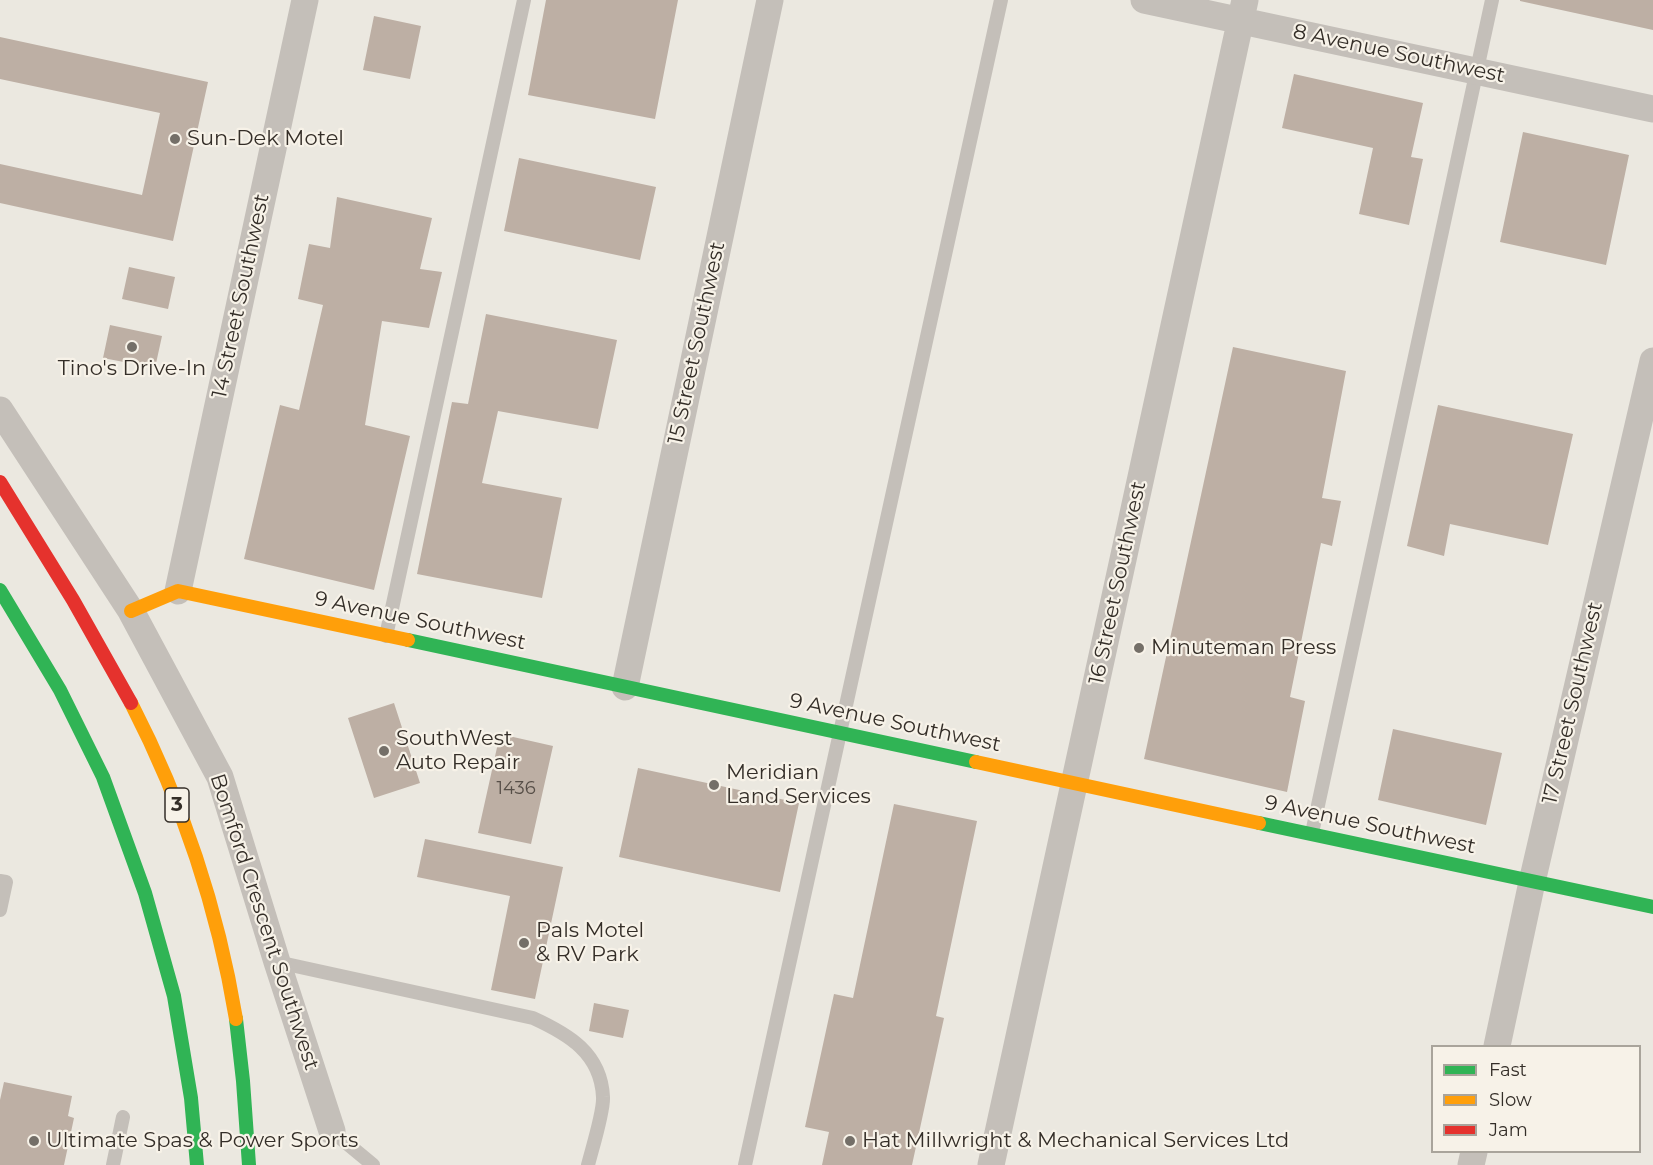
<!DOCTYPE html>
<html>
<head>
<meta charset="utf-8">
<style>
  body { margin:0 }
  #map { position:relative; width:1653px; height:1165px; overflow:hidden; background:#ebe8e0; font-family:Montserrat,sans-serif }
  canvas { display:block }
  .legend { position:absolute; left:1431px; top:1045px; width:210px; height:108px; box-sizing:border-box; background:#f7f2e8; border:2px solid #a9a49b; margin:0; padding:8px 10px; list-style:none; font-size:18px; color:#342e28 }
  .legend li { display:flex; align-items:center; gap:12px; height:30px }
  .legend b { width:30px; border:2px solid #a9a49b }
</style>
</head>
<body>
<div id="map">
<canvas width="1653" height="1165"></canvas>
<ul class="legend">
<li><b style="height:8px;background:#30b455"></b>Fast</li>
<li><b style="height:8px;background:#ff9f0a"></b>Slow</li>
<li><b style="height:8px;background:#e5322d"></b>Jam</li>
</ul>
</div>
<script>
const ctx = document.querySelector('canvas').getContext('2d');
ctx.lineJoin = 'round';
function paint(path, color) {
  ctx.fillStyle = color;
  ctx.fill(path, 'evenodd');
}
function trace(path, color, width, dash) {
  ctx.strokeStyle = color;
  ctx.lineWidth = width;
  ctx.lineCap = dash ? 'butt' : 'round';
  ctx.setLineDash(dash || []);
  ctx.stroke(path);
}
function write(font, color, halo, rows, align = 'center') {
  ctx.font = font + ' Montserrat,sans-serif';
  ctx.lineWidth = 4.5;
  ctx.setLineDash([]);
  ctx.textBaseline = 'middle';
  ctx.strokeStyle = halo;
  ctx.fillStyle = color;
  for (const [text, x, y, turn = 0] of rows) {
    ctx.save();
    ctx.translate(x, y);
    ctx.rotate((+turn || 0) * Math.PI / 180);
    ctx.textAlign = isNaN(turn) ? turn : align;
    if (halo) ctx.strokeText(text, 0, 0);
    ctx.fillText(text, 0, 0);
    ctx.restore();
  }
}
paint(new Path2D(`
  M546,0H678L655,119L528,95Z
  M1520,0H1653V30L1520,1Z
  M374,16L421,26L410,79L363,70Z
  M0,37L208,82L173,241L0,203V164L142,195L160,113L0,79Z
  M1294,74L1423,103L1411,157L1423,159L1409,225L1359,214L1373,148L1282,128Z
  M1523,132L1629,155L1606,265L1500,242Z
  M519,158L656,187L640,260L504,231Z
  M337,197L432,218L420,269L442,272L429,328L382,321L365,425L410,436L374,590L244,559L280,405L299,410L323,305L298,299L309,244L330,248Z
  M129,267L175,277L168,309L122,299Z
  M486,314L617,340L598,429L498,411L482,483L562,498L542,598L417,574L452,402L468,404Z
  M110,325L162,336L155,368L103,358Z
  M1233,347L1346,371L1322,498L1341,501L1332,546L1321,543L1290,697L1305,701L1287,792L1144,759Z
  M1438,405L1573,434L1548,545L1450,524L1444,556L1407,546Z
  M394,703L420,783L374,798L348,718Z
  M1393,729L1502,753L1486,825L1378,800Z
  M500,734L553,746L531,844L478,833Z
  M638,768L799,803L780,892L619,857Z
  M894,804L977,821L936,1016L944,1018L912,1165H822L829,1132L805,1127L834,994L853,998Z
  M425,839L563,867L535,999L491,990L510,896L417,877Z
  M594,1003L629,1010L623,1038L589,1031Z
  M4,1082L72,1096L68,1116L74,1118L64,1165H0V1100Z`), '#bdafa4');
trace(new Path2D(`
  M386,636L524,0
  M1312,833L1492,0
  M0,881L6,882L0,910
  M277,962L533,1018C568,1034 601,1053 603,1097C604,1111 592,1149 588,1165
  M332,1131L373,1165
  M113,1165L123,1117
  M745,1165L1001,0`), '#c4bfb9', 14);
trace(new Path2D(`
  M1144,0L1653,109
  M0,410L131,611L220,777L277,962L332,1131
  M178,591L305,0
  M625,687L770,0
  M1497,1046L1532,882L1653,361
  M991,1165L1245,0
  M1471,1165L1474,1152`), '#c4bfb9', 27);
trace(new Path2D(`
  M0,590L60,690L103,777L145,893L174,996L191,1098L197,1165
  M408,640L976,762
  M1259,823L1653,907
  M236,1019L243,1081L249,1165`), '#30b455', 14);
trace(new Path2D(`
  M131,611L178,591L408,640
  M131,703C182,802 218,910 236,1019
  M976,762L1259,823`), '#ff9f0a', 14);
trace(new Path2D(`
  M0,482L73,600L131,703`), '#e5322d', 14);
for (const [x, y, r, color] of [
  [175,139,6,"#746f68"],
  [132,347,6,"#746f68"],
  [1139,648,6,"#746f68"],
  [384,751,6,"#746f68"],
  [714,785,6,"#746f68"],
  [524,943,6,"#746f68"],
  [34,1141,6,"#746f68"],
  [850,1141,6,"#746f68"]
]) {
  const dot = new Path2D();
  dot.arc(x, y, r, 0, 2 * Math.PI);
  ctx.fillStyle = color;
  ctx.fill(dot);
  trace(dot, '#f7f2e8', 2);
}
write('18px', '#564e47', null, [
  ["1436",516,789]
]);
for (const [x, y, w] of [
  [177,805,24]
]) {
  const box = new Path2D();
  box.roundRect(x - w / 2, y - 17, w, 34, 4.5);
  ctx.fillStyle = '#f7f2e8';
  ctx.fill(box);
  trace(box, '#342e28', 1.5);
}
write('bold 20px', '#342e28', null, [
  ["3",177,805]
]);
write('21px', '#342e28', '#f7f2e8', [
  ["8 Avenue Southwest",1399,54,12],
  ["14 Street Southwest",241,296,-78],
  ["15 Street Southwest",697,343,-78],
  ["16 Street Southwest",1118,583,-78],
  ["9 Avenue Southwest",420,621,12],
  ["17 Street Southwest",1573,703,-77],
  ["9 Avenue Southwest",895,723,12],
  ["9 Avenue Southwest",1370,825,12],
  ["Bomford Crescent Southwest",264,922,72]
]);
write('21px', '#342e28', '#f7f2e8', [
  ["Sun-Dek Motel",187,139],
  ["Tino's Drive-In",132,369,"center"],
  ["Minuteman Press",1151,648],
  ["SouthWest",396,739],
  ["Auto Repair",396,763],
  ["Meridian",726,773],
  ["Land Services",726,797],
  ["Pals Motel",536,931],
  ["& RV Park",536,955],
  ["Ultimate Spas & Power Sports",46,1141],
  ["Hat Millwright & Mechanical Services Ltd",862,1141]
], 'left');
</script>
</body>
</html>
